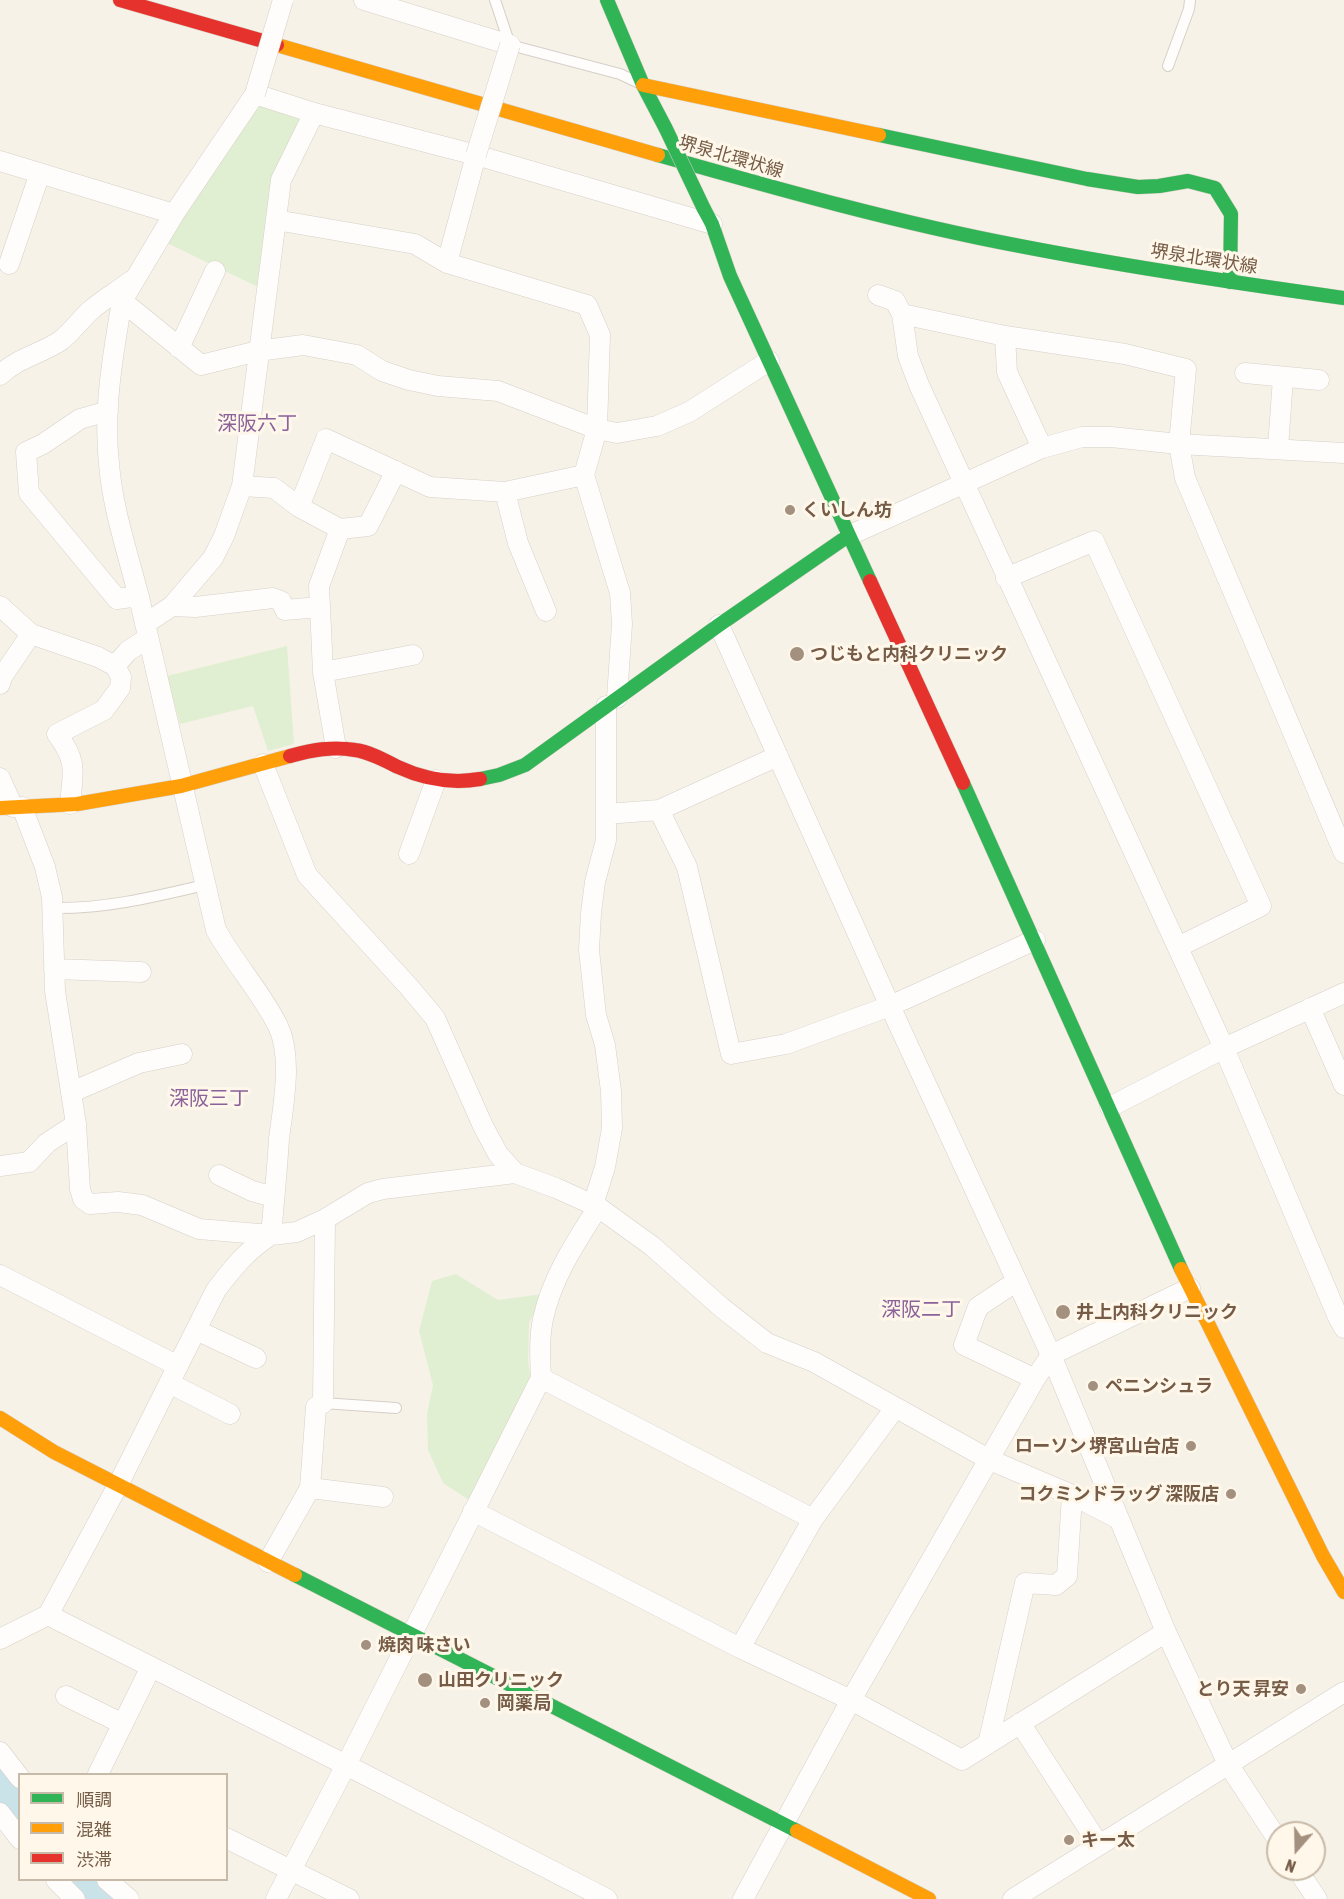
<!DOCTYPE html>
<html>
<head>
<meta charset="utf-8">
<style>
  body { margin:0 }
  #map { position:relative; width:1344px; height:1899px; overflow:hidden; background:#f7f2e8; font-family:"Asap Condensed","Noto Sans JP",sans-serif }
  canvas { display:block }
  .legend { position:absolute; left:18px; top:1773px; width:210px; height:108px; box-sizing:border-box; background:#fff8ea; border:2px solid #c8baa9; margin:0; padding:8px 10px; list-style:none; font-size:18px; color:#765c47 }
  .legend li { display:flex; align-items:center; gap:12px; height:30px }
  .legend b { width:30px; border:2px solid #c8baa9 }
  .north { position:absolute; left:1266px; top:1821px; width:60px; height:60px; box-sizing:border-box; background:#fff8ea; border:2px solid #c8baa9; border-radius:50%; rotate:200deg; font-size:16px; font-weight:700; line-height:24px; text-align:center; color:#765c47 }
  .north::after { content:''; display:block; margin:auto; width:21px; height:27px; background:#a3907f; clip-path:polygon(50% 0,100% 100%,50% 72%,0 100%) }
</style>
</head>
<body>
<div id="map">
<canvas width="1344" height="1899"></canvas>
<ul class="legend">
<li><b style="height:8px;background:#30b455"></b>順調</li>
<li><b style="height:8px;background:#ff9f0a"></b>混雑</li>
<li><b style="height:8px;background:#e5322d"></b>渋滞</li>
</ul>
<div class="north">N</div>
</div>
<script>
const ctx = document.querySelector('canvas').getContext('2d');
ctx.lineJoin = 'round';
function paint(path, color) {
  ctx.fillStyle = color;
  ctx.fill(path, 'evenodd');
}
function trace(path, color, width, dash) {
  ctx.strokeStyle = color;
  ctx.lineWidth = width;
  ctx.lineCap = dash ? 'butt' : 'round';
  ctx.setLineDash(dash || []);
  ctx.stroke(path);
}
function write(font, color, halo, rows, align = 'center') {
  ctx.font = font + ' "Asap Condensed","Noto Sans JP",sans-serif';
  ctx.lineWidth = 6;
  ctx.setLineDash([]);
  ctx.textBaseline = 'middle';
  ctx.strokeStyle = halo;
  ctx.fillStyle = color;
  for (const [text, x, y, turn = 0] of rows) {
    ctx.save();
    ctx.translate(x, y);
    ctx.rotate((+turn || 0) * Math.PI / 180);
    ctx.textAlign = isNaN(turn) ? turn : align;
    if (halo) ctx.strokeText(text, 0, 0);
    ctx.fillText(text, 0, 0);
    ctx.restore();
  }
}
paint(new Path2D(`
  M260,105L301,118L258,287L167,243L179,216Z
  M287,646L294,744L268,751L253,706L180,724L167,676Z
  M456,1274L498,1300L543,1294L529,1323L528,1361L531,1379L469,1500L443,1483L428,1450L427,1414L433,1385L419,1331L432,1281Z`), '#e0efd2');
trace(new Path2D(`
  M0,1783L20,1807
  M82,1880L102,1899`), '#cae3e8', 30);
const lane = new Path2D(`
  M495,0L510,45L620,74L637,82
  M1168,66L1189,9L1190,0
  M52,908C105,909 154,897 205,885
  M323,1403L396,1408`);
const street = new Path2D(`
  M364,0L510,45
  M0,161L174,214
  M276,220L415,244L447,263L587,305L600,335L597,429L584,475L505,492L430,487L326,439L299,507L274,488L242,486L281,180L314,113
  M712,224L476,155L314,113L255,94L174,214L122,301L201,365L258,351L303,345L357,355L382,371L409,380L438,386L498,391L597,429L617,433L657,426L689,412L769,361
  M447,263L476,155
  M9,264L40,173
  M878,295L895,301L902,314L1005,336L1125,354L1186,369L1179,444L1185,478L1344,853
  M902,314L908,356L919,385L1224,1048L1338,1317L1344,1328
  M1005,336L1007,372L1042,448
  M179,348L215,271
  M1245,373L1319,380
  M0,375C21,356 39,355 60,341C71,333 79,321 90,311C102,300 118,291 131,281
  M108,411L80,419L43,444L26,452L29,493L117,599L139,596
  M1278,448L1283,378
  M584,475L620,593L622,624L617,698
  M505,492L518,543L546,611
  M299,507L340,529L368,526L396,471
  M848,536L1042,448L1082,437H1111L1179,444L1344,453
  M1006,578L1094,541L1261,906L1178,947
  M0,606L31,634L98,657L115,666L121,677L120,688L104,710L57,734C78,762 73,772 70,804
  M172,606L195,607L273,598L281,601L285,610L320,607
  M145,624L172,606L213,558L224,536L242,486
  M719,625L890,1006L1051,1355L1166,1632L1228,1764L1278,1840
  M115,666L128,651L148,638
  M323,672L413,655
  M0,684L2,677L31,634
  M336,748L323,672L319,586L340,529
  M263,764L307,875L409,987L435,1018L483,1126L498,1154L515,1173L556,1188L598,1207L652,1246L721,1307L767,1343L814,1362L990,1460L1072,1495L1119,1519
  M0,778L13,807
  M659,810L687,867L731,1054L786,1044L890,1006L1035,940
  M606,814L659,810L778,756
  M409,854L436,780
  M54,969L141,972
  M1310,1008L1344,1085
  M72,1092L139,1063L182,1054
  M1110,1107L1224,1048L1344,993
  M76,1124L80,1189L83,1199L90,1204L118,1202L142,1205L199,1229L271,1235L297,1232L325,1219L368,1193L383,1189L515,1173
  M0,1166L29,1162L47,1143L76,1124L55,991L52,897L45,867L22,807
  M219,1175L252,1191L274,1197
  M593,1205L605,1167L612,1128L611,1091L605,1045L596,1015L589,950L591,913L595,882L606,840V706
  M0,1275L178,1366
  M1017,1281L978,1307L964,1345L1035,1379
  M196,1330L256,1358
  M541,1378C540,1358 539,1338 543,1319C552,1277 576,1242 598,1207
  M169,1383L230,1414
  M310,1488L383,1497
  M473,1511L740,1648L851,1700L962,1760L1166,1632
  M268,1562L310,1488L316,1407L323,1403L325,1219
  M48,1615L346,1765L607,1899
  M0,1639L48,1615L118,1485L216,1290C232,1269 248,1249 271,1235C274,1203 277,1171 279,1139C283,1106 293,1057 278,1026C261,992 235,964 216,930C190,822 165,714 141,606C130,559 113,513 109,464C103,410 113,354 122,301
  M740,1648L813,1519L895,1408
  M66,1696L123,1724
  M1020,1723L1099,1845
  M988,1744L1025,1583L1056,1585L1067,1576L1072,1495
  M0,1752L20,1778
  M98,1774L151,1667
  M0,1813L20,1839
  M226,1838L349,1899
  M1297,1869L1317,1899
  M56,1880L75,1899
  M107,1880L129,1899
  M276,1899L346,1765L541,1378L813,1519
  M743,1899L851,1700L1035,1379L1051,1355L1190,1288
  M1013,1899L1344,1692`);
const fast = new Path2D(`
  M607,0L643,85L666,129
  M879,135L1087,179L1138,187L1159,186L1188,181L1215,188L1231,214L1230,282
  M658,155C778,189 898,223 1020,246C1128,267 1236,283 1344,298
  M704,209L712,224L730,276L870,581
  M480,779L499,775L525,765L719,625L848,536
  M963,783L1181,1269
  M295,1575L797,1831`);
const slow = new Path2D(`
  M277,45L658,155
  M643,85L879,135
  M0,808L77,804L181,786L290,756
  M1181,1269L1323,1556L1344,1592
  M0,1418L54,1452L295,1575
  M797,1831L929,1899`);
const jam = new Path2D(`
  M120,0L277,45
  M870,581L963,783
  M290,756C312,750 332,746 355,750C370,752 384,760 398,767C424,779 451,784 480,779`);
trace(lane, '#d6cfc7', 12);
trace(street, '#d6cfc7', 21);
trace(fast, '#d6cec4', 15);
trace(slow, '#d6cec4', 15);
trace(jam, '#d6cec4', 15);
trace(lane, '#fefdfc', 10);
trace(street, '#fefdfc', 20);
trace(fast, '#30b455', 14);
trace(slow, '#ff9f0a', 14);
trace(jam, '#e5322d', 14);
const streetBridge = new Path2D(`
  M255,94L283,0
  M476,155L510,45`);
const fastBridge = new Path2D(`
  M666,129L704,209`);
trace(streetBridge, '#d6cfc7', 21, []);
trace(fastBridge, '#d6cec4', 15, []);
trace(streetBridge, '#fefdfc', 20);
trace(fastBridge, '#30b455', 14);
for (const [x, y, r, color] of [
  [790,510,6,"#a3907f"],
  [797,654,8,"#a3907f"],
  [1063,1312,8,"#a3907f"],
  [1093,1386,6,"#a3907f"],
  [1191,1446,6,"#a3907f"],
  [1231,1494,6,"#a3907f"],
  [366,1645,6,"#a3907f"],
  [425,1680,8,"#a3907f"],
  [1301,1689,6,"#a3907f"],
  [485,1703,6,"#a3907f"],
  [1069,1840,6,"#a3907f"]
]) {
  const dot = new Path2D();
  dot.arc(x, y, r, 0, 2 * Math.PI);
  ctx.fillStyle = color;
  ctx.fill(dot);
  trace(dot, '#fff8ea', 2);
}
write('18px', '#765c47', '#fff8ea', [
  ["堺泉北環状線",731,157,16],
  ["堺泉北環状線",1204,259,9]
]);
write('bold 18px', '#765c47', '#fff8ea', [
  ["くいしん坊",802,510],
  ["つじもと内科クリニック",810,654],
  ["井上内科クリニック",1076,1312],
  ["ペニンシュラ",1105,1386],
  ["ローソン 堺宮山台店",1179,1446,"right"],
  ["コクミンドラッグ 深阪店",1219,1494,"right"],
  ["焼肉 味さい",378,1645],
  ["山田クリニック",438,1680],
  ["とり天 昇安",1289,1689,"right"],
  ["岡薬局",497,1703],
  ["キー太",1081,1840]
], 'left');
write('20px', '#8c629a', '#fff8ea', [
  ["深阪六丁",257,424],
  ["深阪三丁",209,1099],
  ["深阪二丁",921,1310]
]);
</script>
</body>
</html>
